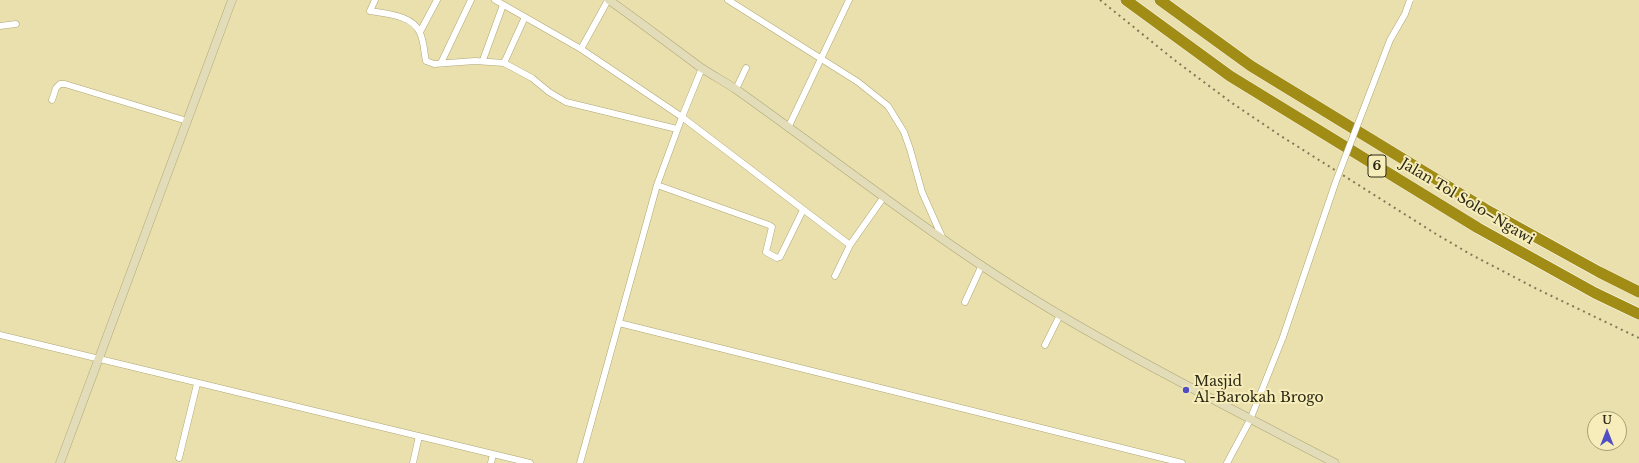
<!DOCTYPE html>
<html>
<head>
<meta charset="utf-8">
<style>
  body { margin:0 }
  #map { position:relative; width:1639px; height:463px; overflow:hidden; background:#e9e0ad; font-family:"Libre Baskerville",serif }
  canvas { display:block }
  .north { position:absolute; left:1587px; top:411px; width:40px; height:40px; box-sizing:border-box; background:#f7edba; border:1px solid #a69f78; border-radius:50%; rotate:0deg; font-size:11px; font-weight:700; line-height:16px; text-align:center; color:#2d2915 }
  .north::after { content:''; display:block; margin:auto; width:14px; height:18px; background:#504ec5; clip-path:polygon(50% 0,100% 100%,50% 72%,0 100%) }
</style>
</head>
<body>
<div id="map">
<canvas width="1639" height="463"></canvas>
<div class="north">U</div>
</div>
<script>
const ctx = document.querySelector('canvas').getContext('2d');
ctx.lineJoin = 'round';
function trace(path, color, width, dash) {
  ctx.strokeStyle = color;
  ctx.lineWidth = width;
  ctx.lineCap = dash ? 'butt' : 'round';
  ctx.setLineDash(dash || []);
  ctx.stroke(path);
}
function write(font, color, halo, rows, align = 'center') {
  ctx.font = font + ' "Libre Baskerville",serif';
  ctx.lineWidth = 4;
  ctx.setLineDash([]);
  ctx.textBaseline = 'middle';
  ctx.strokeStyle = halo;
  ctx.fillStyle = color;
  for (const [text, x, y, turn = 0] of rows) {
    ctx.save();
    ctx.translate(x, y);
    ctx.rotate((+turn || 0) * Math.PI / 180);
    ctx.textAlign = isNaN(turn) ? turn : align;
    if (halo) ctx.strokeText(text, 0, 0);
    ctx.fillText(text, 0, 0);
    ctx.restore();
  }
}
const street = new Path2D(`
  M375,0L370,11C386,14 413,15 420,33C424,41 424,52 426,61L434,64L475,61L504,63L532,78L549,92L566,102L677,129
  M495,0L581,49L682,117L850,245
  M728,0L858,82L888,106L904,132L910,149L922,192L943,239
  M0,26L16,24
  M420,32L437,0
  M581,49L608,0
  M483,60L503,5
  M441,63L471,0
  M504,63L525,17
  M736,89L746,68
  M52,100L56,88L60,84H65L187,121
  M788,128L849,0
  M657,185L769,225L772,227L766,252L777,258L780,257L803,210
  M835,276L850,245L883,198
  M965,302L982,265
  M619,323L1182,463
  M0,335L530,463
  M1045,345L1060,315
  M179,458L197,384
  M413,463L419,436
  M491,463L493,454
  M580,463L657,185L682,117L702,68
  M1227,463L1250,420L1283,337`);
const secondary = new Path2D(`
  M609,0C640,22 670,45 700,67C712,75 725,82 737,90C844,166 946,248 1060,315C1150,368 1243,415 1335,463
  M60,463L232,0`);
const highway = new Path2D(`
  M1126,0L1230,76L1478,228L1595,293L1639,314
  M1160,0L1251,66L1485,209L1599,272L1639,292`);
trace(street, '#afa675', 7);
trace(secondary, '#afa675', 9);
trace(highway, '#fff', 12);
trace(street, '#fff', 6);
trace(secondary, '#e3dcb9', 8);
trace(highway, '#a18c15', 11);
trace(new Path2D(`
  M1100,0L1177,62L1232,103L1281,136L1436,234L1470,254L1537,289L1639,338`), '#7e7857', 2, [2, 4]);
const streetBridge = new Path2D(`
  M1283,337L1336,181L1390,40L1405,14L1410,0`);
trace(streetBridge, '#afa675', 7, []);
trace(streetBridge, '#fff', 6);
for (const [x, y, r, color] of [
  [1186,390,4,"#504ec5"]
]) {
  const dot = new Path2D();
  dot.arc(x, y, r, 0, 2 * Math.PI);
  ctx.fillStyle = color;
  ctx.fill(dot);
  trace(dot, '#f7edba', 1.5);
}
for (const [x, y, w] of [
  [1377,166,18]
]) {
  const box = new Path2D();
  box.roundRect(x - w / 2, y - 11, w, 22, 3);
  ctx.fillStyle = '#f7edba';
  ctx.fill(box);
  trace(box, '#2d2915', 1);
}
write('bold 13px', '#2d2915', null, [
  ["6",1377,166]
]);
write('14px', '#2d2915', '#f7edba', [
  ["Jalan Tol Solo–Ngawi",1467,202,31]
]);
write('14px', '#2d2915', '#f7edba', [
  ["Masjid",1194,382],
  ["Al-Barokah Brogo",1194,398]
], 'left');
</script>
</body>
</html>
